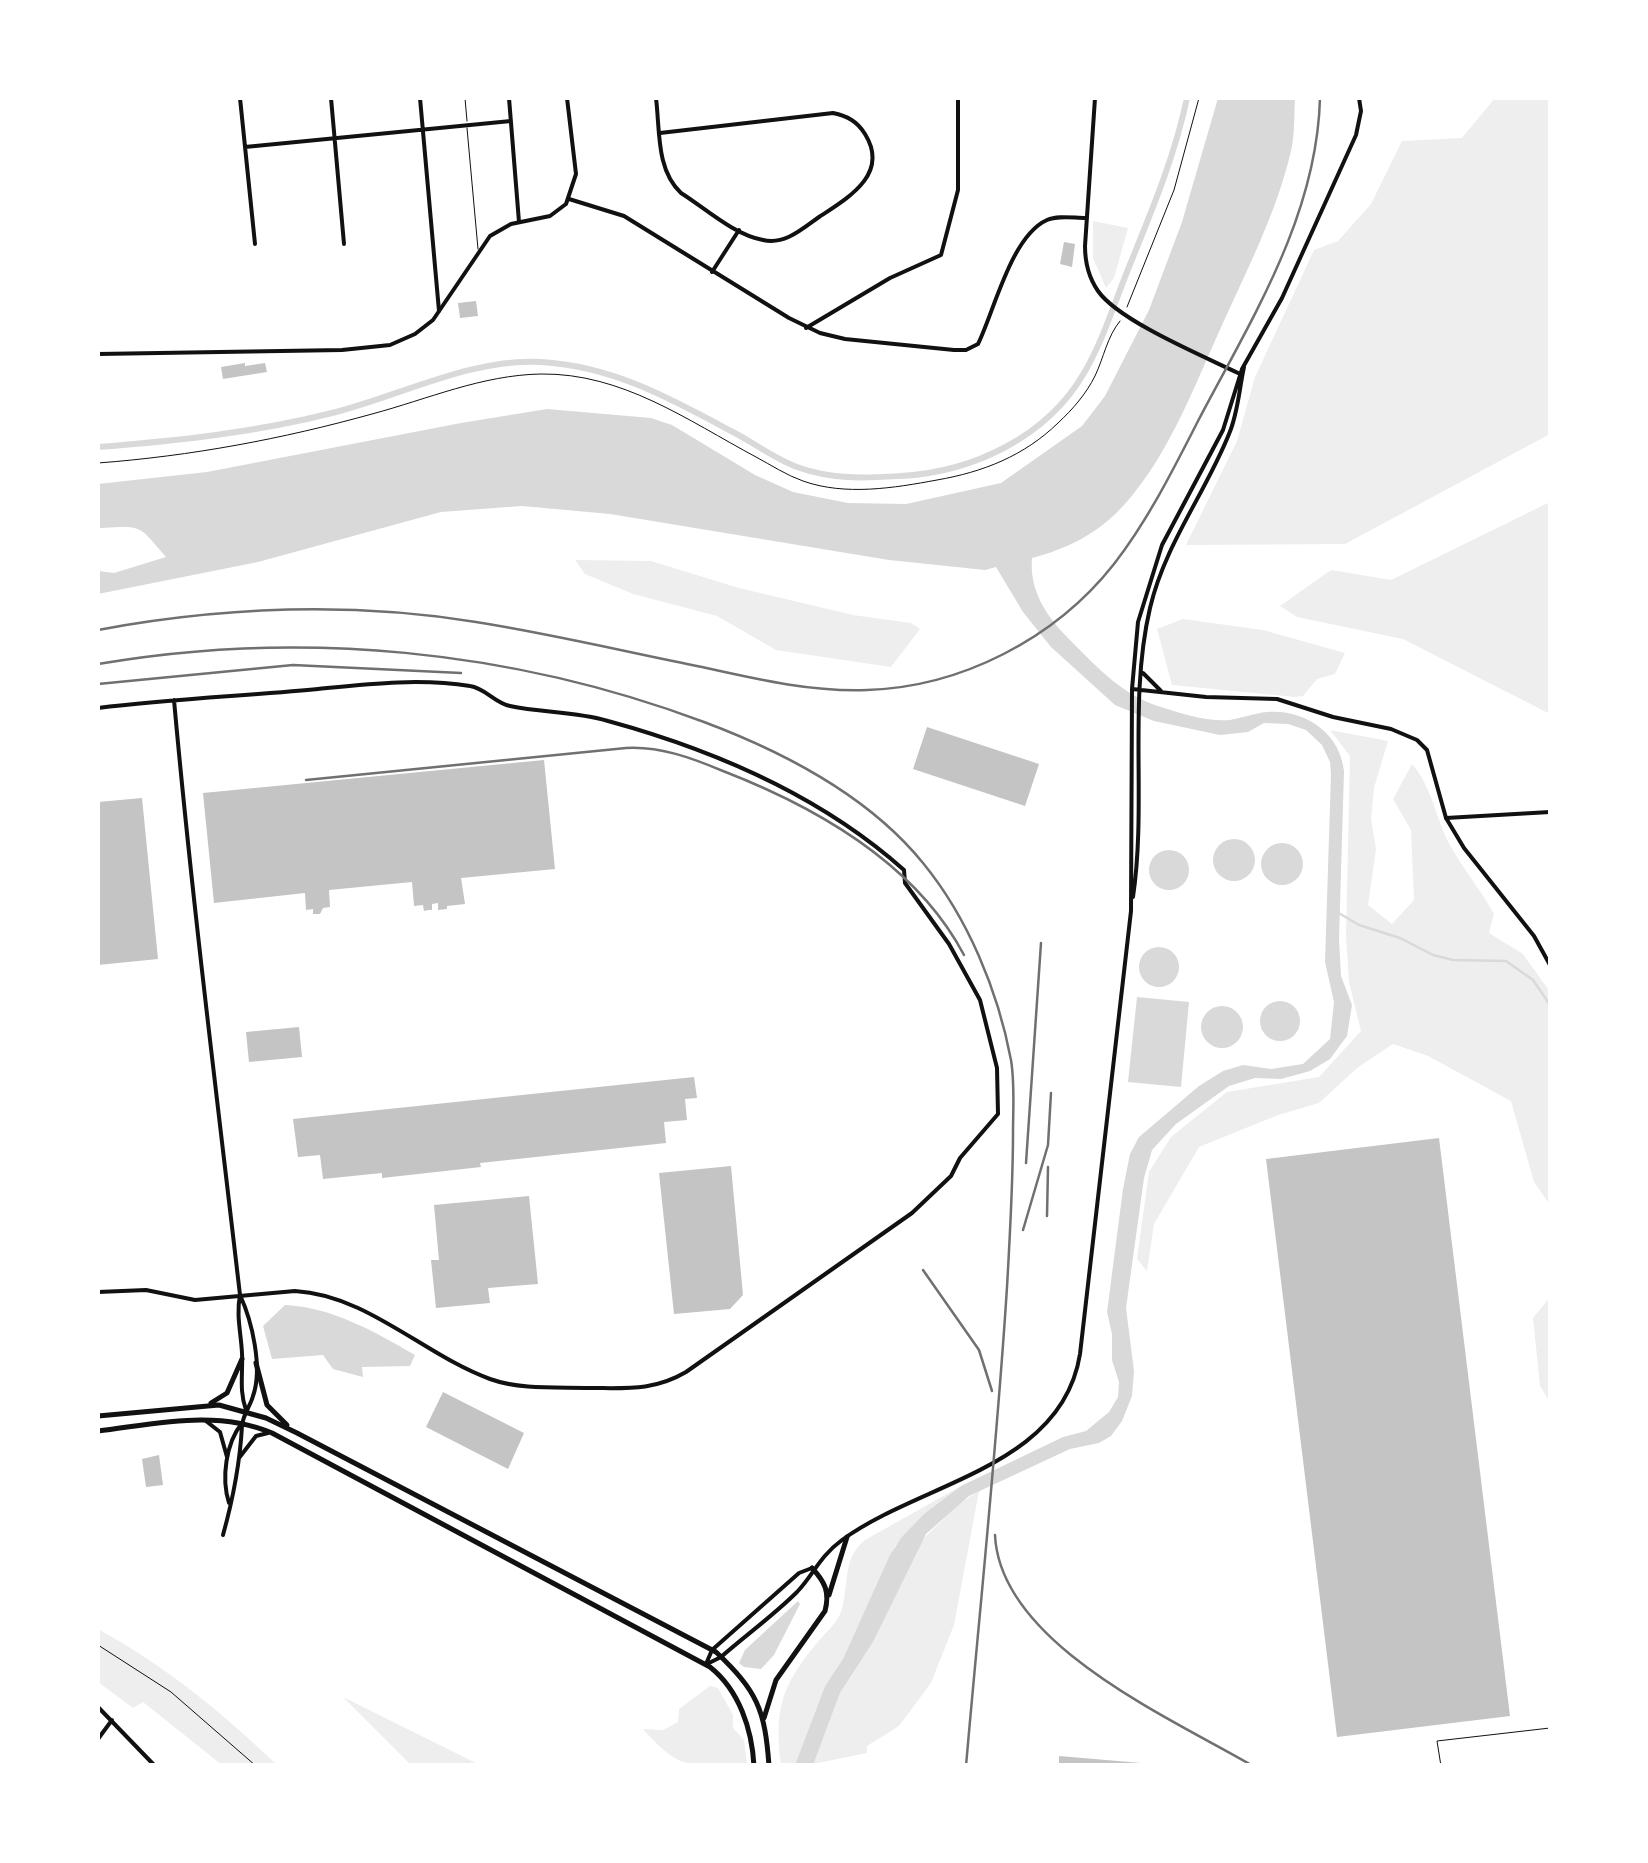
<!DOCTYPE html>
<html>
<head>
<meta charset="utf-8">
<style>
  body { margin:0 }
  #map { position:relative; width:1648px; height:1863px; overflow:hidden; background:#fff; font-family:"Alegreya Sans",sans-serif }
  canvas { display:block }
  .frame { position:absolute; inset:0; border:100px solid #fff; pointer-events:none }
</style>
</head>
<body>
<div id="map">
<canvas width="1648" height="1863"></canvas>
<div class="frame"></div>
</div>
<script>
const ctx = document.querySelector('canvas').getContext('2d');
ctx.lineJoin = 'round';
function paint(path, color) {
  ctx.fillStyle = color;
  ctx.fill(path, 'evenodd');
}
function trace(path, color, width, dash) {
  ctx.strokeStyle = color;
  ctx.lineWidth = width;
  ctx.lineCap = dash ? 'butt' : 'round';
  ctx.setLineDash(dash || []);
  ctx.stroke(path);
}
paint(new Path2D(`
  M1495,98H1550V434L1345,544L1186,545L1237,441L1255,377L1314,250L1338,241L1371,204L1402,141L1462,138Z
  M1093,221L1128,228L1114,278L1106,288L1093,258Z
  M1550,502V714L1403,639L1297,617L1280,606L1331,570L1391,580Z
  M575,560L651,561L739,588L853,615L911,623L920,629L891,667L776,650L717,616L633,594L585,574Z
  M1183,619L1263,630L1345,653L1335,674L1317,679L1303,696L1295,697L1172,685L1157,629Z
  M1330,730L1388,741L1374,788L1371,819L1376,849L1368,905L1392,924L1414,900L1411,830L1393,799L1412,764C1433,788 1435,818 1450,845C1463,869 1481,890 1494,914L1489,933L1523,954L1550,992V1205L1534,1182L1511,1101L1428,1056L1393,1044L1357,1068L1319,1103L1278,1115L1199,1147L1154,1224L1147,1271L1137,1259L1149,1172L1171,1137L1227,1092L1319,1077L1361,1031L1349,982L1346,936L1350,756Z
  M1550,1297V1402L1540,1386L1533,1318Z
  M961,1486L925,1513L895,1546L843,1659L825,1686L795,1765L781,1766C774,1710 781,1686 817,1643C825,1633 837,1623 841,1612C850,1584 841,1560 865,1540Z
  M979,1491L954,1625L931,1683L899,1726L867,1746V1753L813,1764L840,1693L873,1642L920,1542L959,1504Z
  M98,1629C164,1665 223,1713 277,1765H222L143,1702L133,1708L98,1682Z
  M710,1686L718,1688L733,1715V1728L744,1740L747,1765C691,1766 681,1772 643,1729L663,1730L678,1722L679,1709Z
  M343,1697L480,1765H411Z`), '#eee');
paint(new Path2D(`
  M1218,98H1295C1294,115 1295,134 1291,151C1277,211 1248,268 1223,323C1195,384 1170,454 1124,505C1099,533 1067,549 1032,558C1029,591 1047,617 1069,639C1097,667 1123,696 1161,707C1183,714 1207,722 1230,720C1242,718 1255,713 1267,712C1305,709 1340,733 1344,771L1339,939L1341,976L1352,1005L1347,1036L1330,1059L1310,1071L1281,1079L1255,1078L1229,1086L1176,1124L1152,1150L1144,1178L1126,1308L1134,1371L1132,1396L1122,1421L1111,1436L1099,1443L1070,1449L969,1496L926,1534L873,1642L840,1693L813,1765H795L825,1686L843,1659L890,1555L901,1538L925,1513L961,1486L1063,1437L1086,1431L1109,1412L1118,1397L1119,1382L1112,1360V1334L1107,1312L1123,1189L1130,1154L1139,1137L1199,1086L1223,1071L1243,1065L1271,1069L1303,1064L1330,1039L1334,1002L1325,962L1331,774L1330,762L1322,745L1306,730L1288,724L1264,723L1248,732L1220,735L1154,721L1115,705L1051,647L1023,612L996,567L985,570L889,560L610,514L522,506L441,512L258,562L98,594V571L114,573L166,557C137,523 143,526 98,528V484L207,472L461,423L547,409L651,418L672,425L755,475L793,492L848,503L906,504L1001,483L1082,426L1105,396L1149,310L1182,222Z
  M1213 860a21 21 0 1 1 42 0a21 21 0 1 1-42 0Z
  M1261 864a21 21 0 1 1 42 0a21 21 0 1 1-42 0Z
  M1149 870a20 20 0 1 1 40 0a20 20 0 1 1-40 0Z
  M1139 967a20 20 0 1 1 40 0a20 20 0 1 1-40 0Z
  M1137,997L1189,1002L1181,1087L1128,1082Z
  M1260 1021a20 20 0 1 1 40 0a20 20 0 1 1-40 0Z
  M1201 1027a21 21 0 1 1 42 0a21 21 0 1 1-42 0Z
  M285,1305C332,1307 375,1332 415,1355L410,1366L362,1367L363,1377L333,1369L323,1355L272,1359L263,1326Z
  M798,1601L800,1604L774,1655L761,1669L744,1667L739,1663L745,1650Z`), '#d9d9d9');
trace(new Path2D(`
  M1337,912L1359,925L1400,938L1433,955L1453,960L1506,961L1533,980L1550,1005`), '#d9d9d9', 2.5);
trace(new Path2D(`
  M98,447C178,441 258,432 336,412C402,395 472,358 541,362C612,366 670,398 731,431C753,442 773,458 797,467C833,480 864,478 901,476C973,472 1047,437 1084,373C1104,339 1116,298 1131,262C1153,208 1175,155 1187,98`), '#d9d9d9', 6);
paint(new Path2D(`
  M1064,242L1075,244L1072,267L1060,264Z
  M476,301L478,316L460,318L458,303Z
  M245,363V366L265,363L267,372L223,379L221,367Z
  M927,727L1039,764L1025,806L913,769Z
  M544,760L555,869L461,878L465,904L447,906V909L438,910V903L432,904V910H428L424,911L423,905L414,906L412,882L329,890L330,907L323,908L320,914H313V909L306,910L305,893L214,903L203,793Z
  M142,798L158,959L98,965V802Z
  M299,1027L302,1057L249,1062L246,1032Z
  M694,1077L697,1098L685,1099L687,1120L664,1122L666,1143L480,1163L481,1167L382,1178V1173L323,1179L320,1155L298,1157L293,1119Z
  M1439,1138L1510,1716L1337,1737L1266,1159Z
  M731,1166L743,1295L730,1309L674,1314L659,1173Z
  M529,1196L538,1284L488,1288L490,1303L436,1308L431,1260H439L434,1205Z
  M443,1392L524,1433L508,1469L426,1427Z
  M159,1455L163,1485L146,1487L142,1459Z
  M1059,1756L1141,1763V1766H1059Z`), '#c4c4c4');
trace(new Path2D(`
  M1127,307L1174,190L1199,98
  M98,463C191,456 282,439 372,414C428,399 482,375 541,374C622,373 687,420 756,457C771,465 786,475 803,481C845,496 894,488 937,480C983,472 1024,456 1058,423C1073,409 1086,394 1095,376C1104,357 1107,337 1120,321
  M98,1645L171,1692L256,1766`), '#111', 1);
trace(new Path2D(`
  M465,98L467,121
  M467,128L478,249
  M1441,1766L1437,1741L1550,1728`), '#111', 1);
trace(new Path2D(`
  M240,98L255,244
  M331,98L344,244
  M420,98L439,311
  M509,98L519,222
  M656,98C660,130 656,170 681,193C705,208 734,235 763,240C785,245 802,229 819,217C848,198 890,174 865,134C857,121 847,116 833,113L660,133
  M245,147L511,121
  M569,199L624,216L789,318L820,333L845,339L954,350H966L978,344C994,312 1011,236 1047,220C1058,215 1073,218 1086,218
  M712,272L739,230
  M806,328L890,278L941,255L958,190V98
  M174,700C192,899 217,1097 240,1295C236,1315 241,1333 242,1353C243,1374 239,1391 246,1410
  M98,708C171,699 244,696 318,689C368,684 419,678 470,686C485,688 495,703 510,706C542,713 575,711 608,721C714,750 821,796 904,870L905,883L949,944L980,1000L997,1068L998,1114L960,1158L951,1176L912,1213L686,1372C654,1391 626,1388 590,1388C557,1387 521,1390 490,1379C424,1355 367,1295 295,1291L195,1300L146,1290L98,1292
  M1446,818L1550,812
  M206,1421L220,1432L227,1457
  M239,1458L256,1436L268,1433
  M229,1503C221,1478 226,1443 242,1423
  M223,1535C233,1499 240,1462 242,1426C243,1414 250,1407 253,1396C263,1368 252,1321 240,1295
  M98,1707L155,1766
  M98,1739L112,1720`), '#111', 4);
trace(new Path2D(`
  M1095,98L1085,246C1085,262 1089,278 1098,291C1119,321 1203,356 1238,373
  M98,354L342,350L390,345L415,334L433,320L490,236L511,224L550,216L566,204L576,174L567,98
  M1143,673L1161,691
  M1132,689L1206,697L1277,699L1333,717L1391,729L1417,740L1427,750L1446,818L1464,848L1534,936L1550,965
  M1133,897C1147,802 1128,702 1150,608C1165,544 1205,494 1229,434C1238,413 1239,390 1244,367
  M706,1664L712,1650L799,1573L812,1568
  M707,1664L721,1657C746,1635 774,1615 797,1592C814,1574 819,1557 842,1540C921,1482 1062,1468 1080,1354L1131,911L1132,689L1138,622L1162,545L1223,430L1242,369L1282,298L1356,135L1361,111L1359,98`), '#111', 4);
trace(new Path2D(`
  M256,1363L267,1405L287,1425
  M211,1403L227,1393L242,1359
  M98,1416L219,1405L266,1418L297,1433L716,1652C757,1691 765,1709 769,1766
  M98,1431C156,1424 216,1409 272,1433L710,1667C739,1690 752,1729 754,1766
  M829,1595L847,1537
  M764,1718L776,1680L825,1611C830,1592 825,1582 812,1568`), '#111', 5);
trace(new Path2D(`
  M98,630C222,607 351,602 476,622C552,634 627,652 702,667C756,679 811,692 867,690C961,687 1055,639 1114,564C1148,520 1173,470 1198,421C1252,318 1317,216 1320,98
  M98,664C301,629 512,650 704,722C784,752 868,795 923,863C968,918 998,991 1011,1060C1015,1084 1013,1109 1013,1133C1013,1184 1010,1235 1007,1287C997,1446 980,1606 966,1766
  M98,684L293,665L461,673
  M306,780L626,748C660,746 692,758 723,771C816,807 916,864 964,955
  M1026,1163L1041,943
  M1047,1216L1048,1167
  M1023,1230L1048,1145L1051,1093
  M923,1270L979,1350L992,1391
  M995,1535C1000,1644 1171,1718 1253,1766`), '#707070', 2.5);
</script>
</body>
</html>
